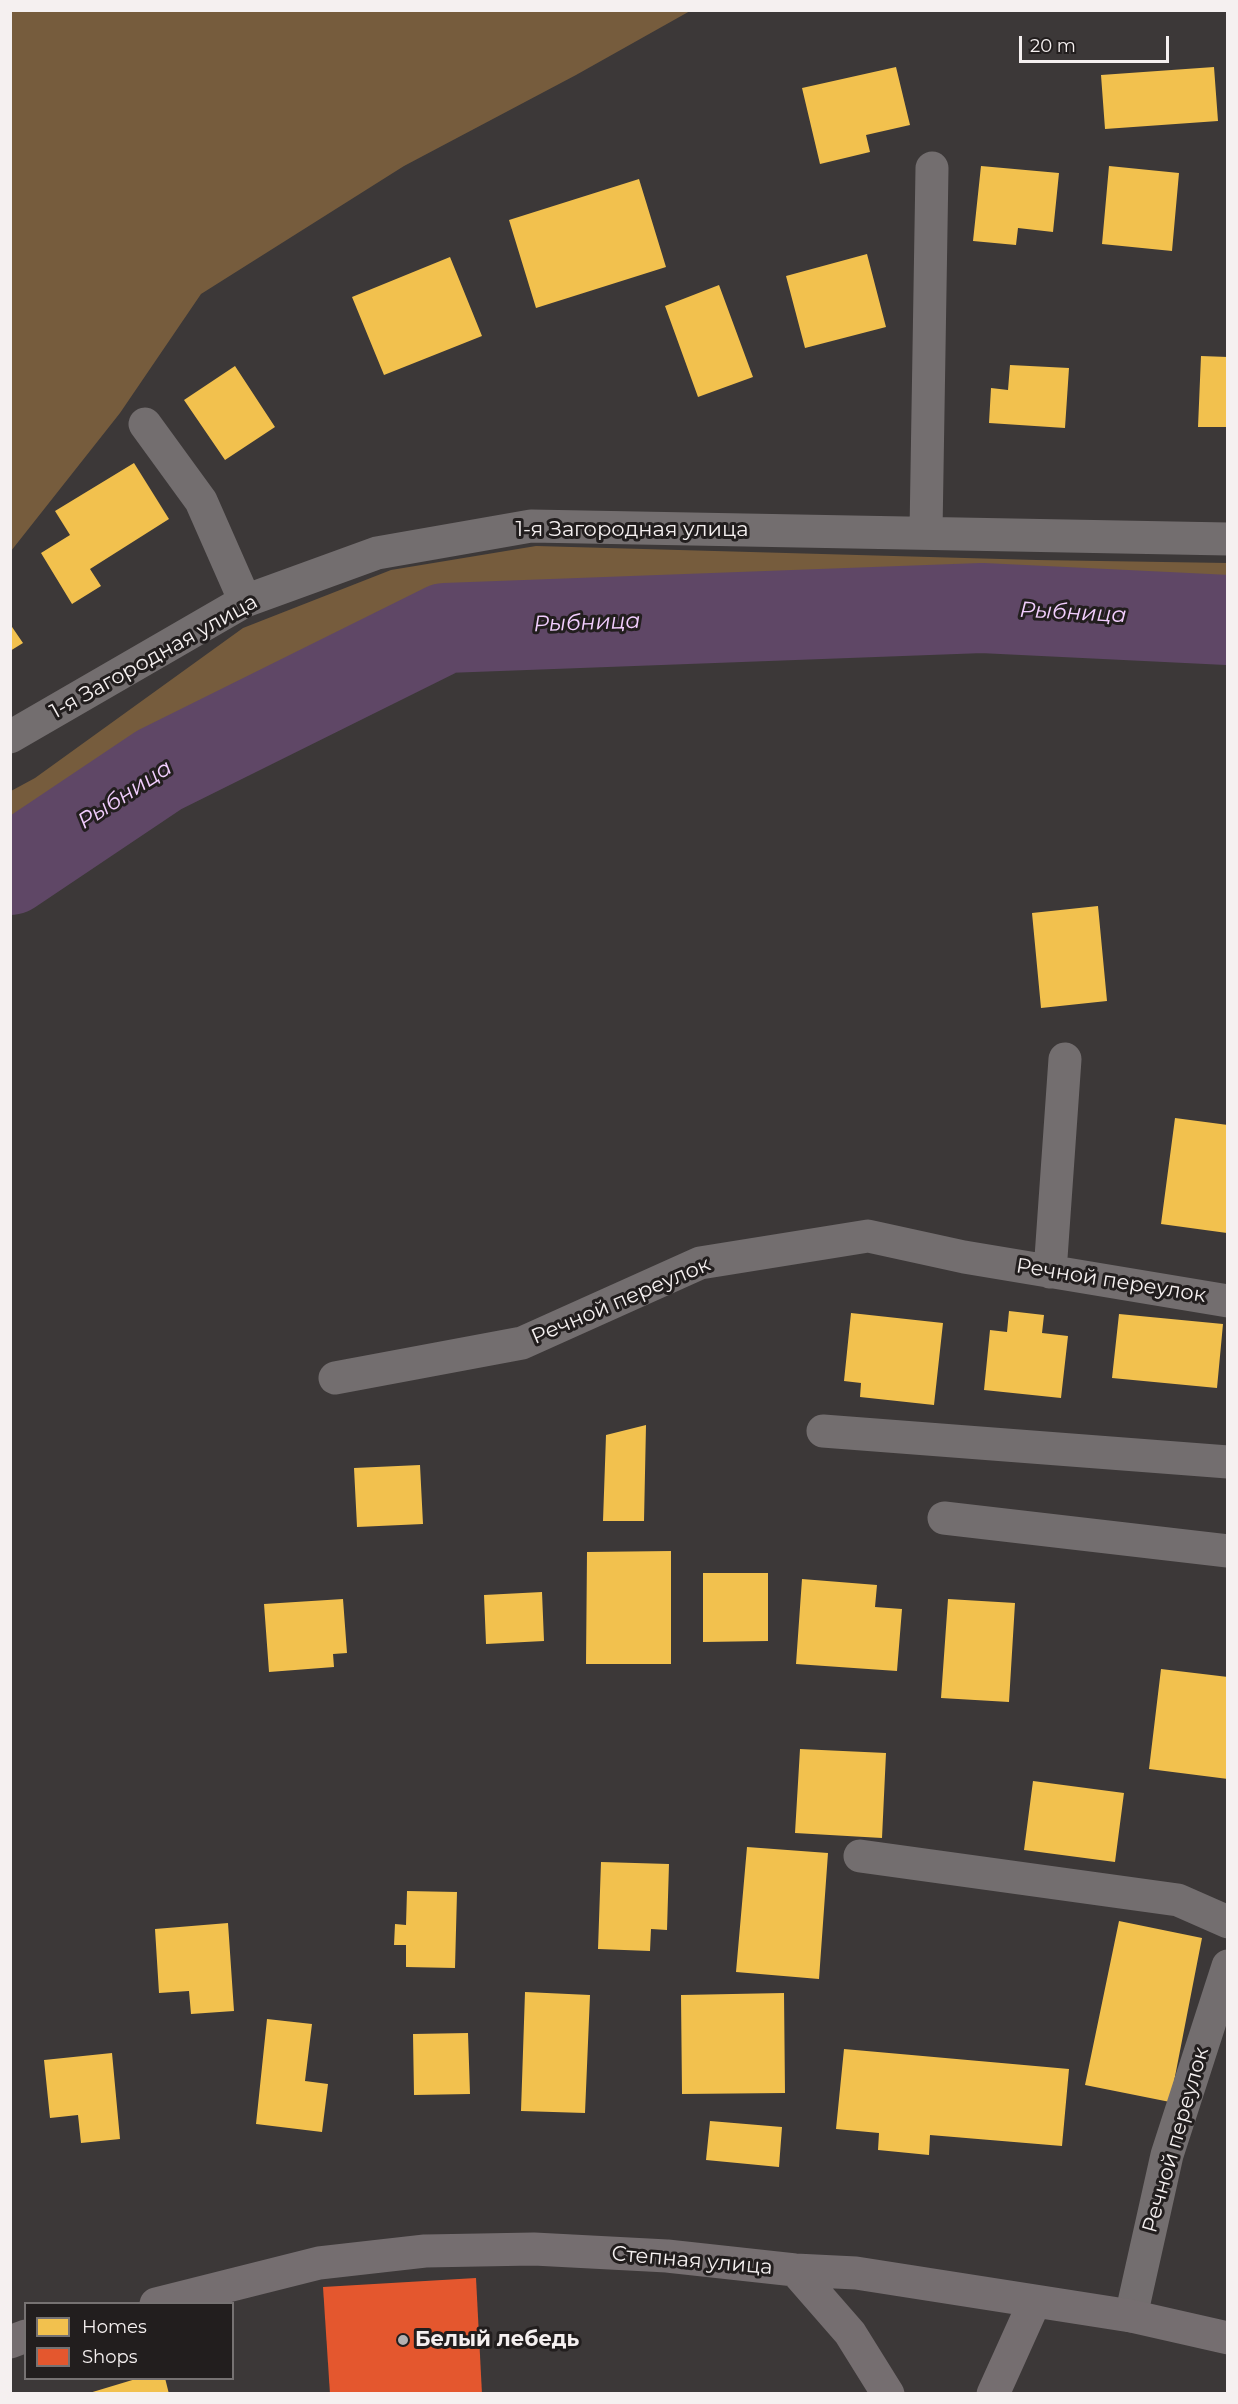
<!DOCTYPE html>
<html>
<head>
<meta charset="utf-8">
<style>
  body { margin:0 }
  #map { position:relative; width:1238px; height:2404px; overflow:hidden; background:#3c3838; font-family:Montserrat,sans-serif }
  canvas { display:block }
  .frame { position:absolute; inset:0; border:12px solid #f5f0f0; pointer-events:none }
  .legend { position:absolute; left:24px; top:2302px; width:210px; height:78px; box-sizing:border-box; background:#221e1e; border:2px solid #767272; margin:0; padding:8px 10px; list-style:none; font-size:18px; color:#f5f0f0 }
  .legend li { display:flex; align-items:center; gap:12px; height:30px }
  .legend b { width:30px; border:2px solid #767272 }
  .scale { position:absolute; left:1019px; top:36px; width:150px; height:27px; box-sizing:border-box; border:3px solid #f5f0f0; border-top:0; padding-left:8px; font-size:18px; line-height:21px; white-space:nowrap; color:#f5f0f0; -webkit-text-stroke:4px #221e1e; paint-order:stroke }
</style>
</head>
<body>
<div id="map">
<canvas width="1238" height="2404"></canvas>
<div class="frame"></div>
<ul class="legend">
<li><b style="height:16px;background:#f2c14e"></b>Homes</li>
<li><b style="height:16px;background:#e4572e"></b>Shops</li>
</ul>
<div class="scale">20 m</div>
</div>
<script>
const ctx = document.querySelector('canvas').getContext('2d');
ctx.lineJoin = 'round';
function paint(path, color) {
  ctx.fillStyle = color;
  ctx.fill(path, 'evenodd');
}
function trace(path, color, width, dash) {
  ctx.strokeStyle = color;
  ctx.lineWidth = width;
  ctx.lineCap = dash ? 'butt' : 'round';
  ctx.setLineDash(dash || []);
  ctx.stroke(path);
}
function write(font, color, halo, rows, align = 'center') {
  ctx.font = font + ' Montserrat,sans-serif';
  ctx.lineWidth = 6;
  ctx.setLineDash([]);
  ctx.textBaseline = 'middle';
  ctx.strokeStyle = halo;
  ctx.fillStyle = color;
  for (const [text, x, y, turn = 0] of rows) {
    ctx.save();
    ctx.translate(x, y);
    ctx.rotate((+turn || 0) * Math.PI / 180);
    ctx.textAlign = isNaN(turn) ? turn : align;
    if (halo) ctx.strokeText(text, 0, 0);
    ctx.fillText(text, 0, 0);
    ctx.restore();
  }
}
paint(new Path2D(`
  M11,10H690V11L576,75L404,166L201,294L120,413L11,551Z
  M536,546L1037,560L1227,563V597L995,575L450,606L305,661L189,737L112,769L11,830V791L35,778L243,628L391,570Z`), '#765c3d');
paint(new Path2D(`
  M896,67L910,125L866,135L870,152L820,164L802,88Z
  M1214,67L1218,121L1105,129L1101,75Z
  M981,166L1059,173L1053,232L1018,228L1016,245L973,241Z
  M1109,166L1179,173L1172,251L1102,244Z
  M639,179L666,267L536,308L509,220Z
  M867,254L886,327L805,348L786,276Z
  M450,257L482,336L384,375L352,297Z
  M719,285L753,377L698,397L665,306Z
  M1201,356L1228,357V427H1198Z
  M1010,365L1069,368L1065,428L989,423L991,388L1008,390Z
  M235,366L275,427L225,460L184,400Z
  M134,463L169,519L90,569L101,586L72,604L41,553L70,535L55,511Z
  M10,624L23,643L10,651Z
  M1098,906L1107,1001L1041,1008L1032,913Z
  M1175,1118L1228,1125L1227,1233L1161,1224Z
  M1009,1311L1044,1315L1042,1333L1068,1336L1061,1398L984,1390L990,1330L1007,1332Z
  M851,1313L943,1323L934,1405L860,1397L861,1383L844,1381Z
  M1119,1314L1223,1324L1217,1388L1112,1378Z
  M646,1425L644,1521H603L606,1435Z
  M420,1465L423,1524L357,1527L354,1468Z
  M671,1551V1664H586L587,1552Z
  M703,1573H768V1641L703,1642Z
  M802,1579L877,1585L875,1607L902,1609L897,1671L796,1664Z
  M542,1592L544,1641L486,1644L484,1595Z
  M343,1599L347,1653L333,1654L334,1667L269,1672L264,1604Z
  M948,1599L1015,1603L1009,1702L941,1698Z
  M1161,1669L1228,1677V1779L1149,1769Z
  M800,1749L886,1753L882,1838L795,1833Z
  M1033,1781L1124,1793L1115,1862L1024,1850Z
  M747,1847L828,1853L819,1979L736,1972Z
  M601,1862L669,1864L667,1930L651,1929L650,1951L598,1949Z
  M407,1891L457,1892L455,1968L406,1967V1945H394L395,1924L406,1925Z
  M1119,1921L1202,1938L1170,2102L1085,2085Z
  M228,1923L234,2011L191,2014L189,1991L159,1993L155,1929Z
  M525,1992L590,1995L585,2113L521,2111Z
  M784,1993L785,2093L682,2094L681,1995Z
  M267,2019L312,2024L305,2081L328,2084L322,2132L256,2124Z
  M468,2033L470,2094L414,2095L413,2034Z
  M844,2049L1069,2069L1062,2146L930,2135L929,2155L878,2150L879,2133L836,2129Z
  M112,2053L120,2139L81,2143L78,2115L50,2118L44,2060Z
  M710,2121L782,2127L779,2167L706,2160Z
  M139,2378H165L169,2394H86Z`), '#f2c14e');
paint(new Path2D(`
  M476,2278L482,2394H330L323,2287Z`), '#e4572e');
trace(new Path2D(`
  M10,870L159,770L445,628L982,608L1228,620`), '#5f4766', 90);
trace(new Path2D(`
  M145,424L201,501L245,601
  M926,532L932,168
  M10,737L245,601L377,553L531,526L1228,539
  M1050,1272L1065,1059
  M335,1378L522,1343L700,1263L868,1236L964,1257L1228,1301
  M823,1431L1228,1462
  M944,1518L1228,1551
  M860,1856L1178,1900L1228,1922
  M1131,2316L1167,2155L1228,1966`), '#736e6f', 33);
trace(new Path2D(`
  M795,2270L850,2333L888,2394
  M156,2304L319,2263L425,2251L534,2249L667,2256L795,2270L856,2273L1131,2316L1228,2338
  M10,2342L26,2336
  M993,2394L1034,2303`), '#756e70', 33);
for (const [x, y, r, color] of [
  [403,2340,6,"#b4b0b0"]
]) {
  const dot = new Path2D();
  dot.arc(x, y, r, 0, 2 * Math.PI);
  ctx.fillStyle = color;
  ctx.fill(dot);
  trace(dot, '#221e1e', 2);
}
write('21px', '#f5f0f0', '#221e1e', [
  ["1-я Загородная улица",632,530],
  ["1-я Загородная улица",154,657,-29],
  ["Речной переулок",1111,1281,9],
  ["Речной переулок",621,1301,-23],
  ["Речной переулок",1176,2140,-74],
  ["Степная улица",692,2261,5]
]);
write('bold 21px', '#f5f0f0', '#221e1e', [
  ["Белый лебедь",415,2340]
], 'left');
write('italic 22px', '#f2cefe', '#221e1e', [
  ["Рыбница",1073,613,3],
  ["Рыбница",587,623,-2],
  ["Рыбница",125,795,-33]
]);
</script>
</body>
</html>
